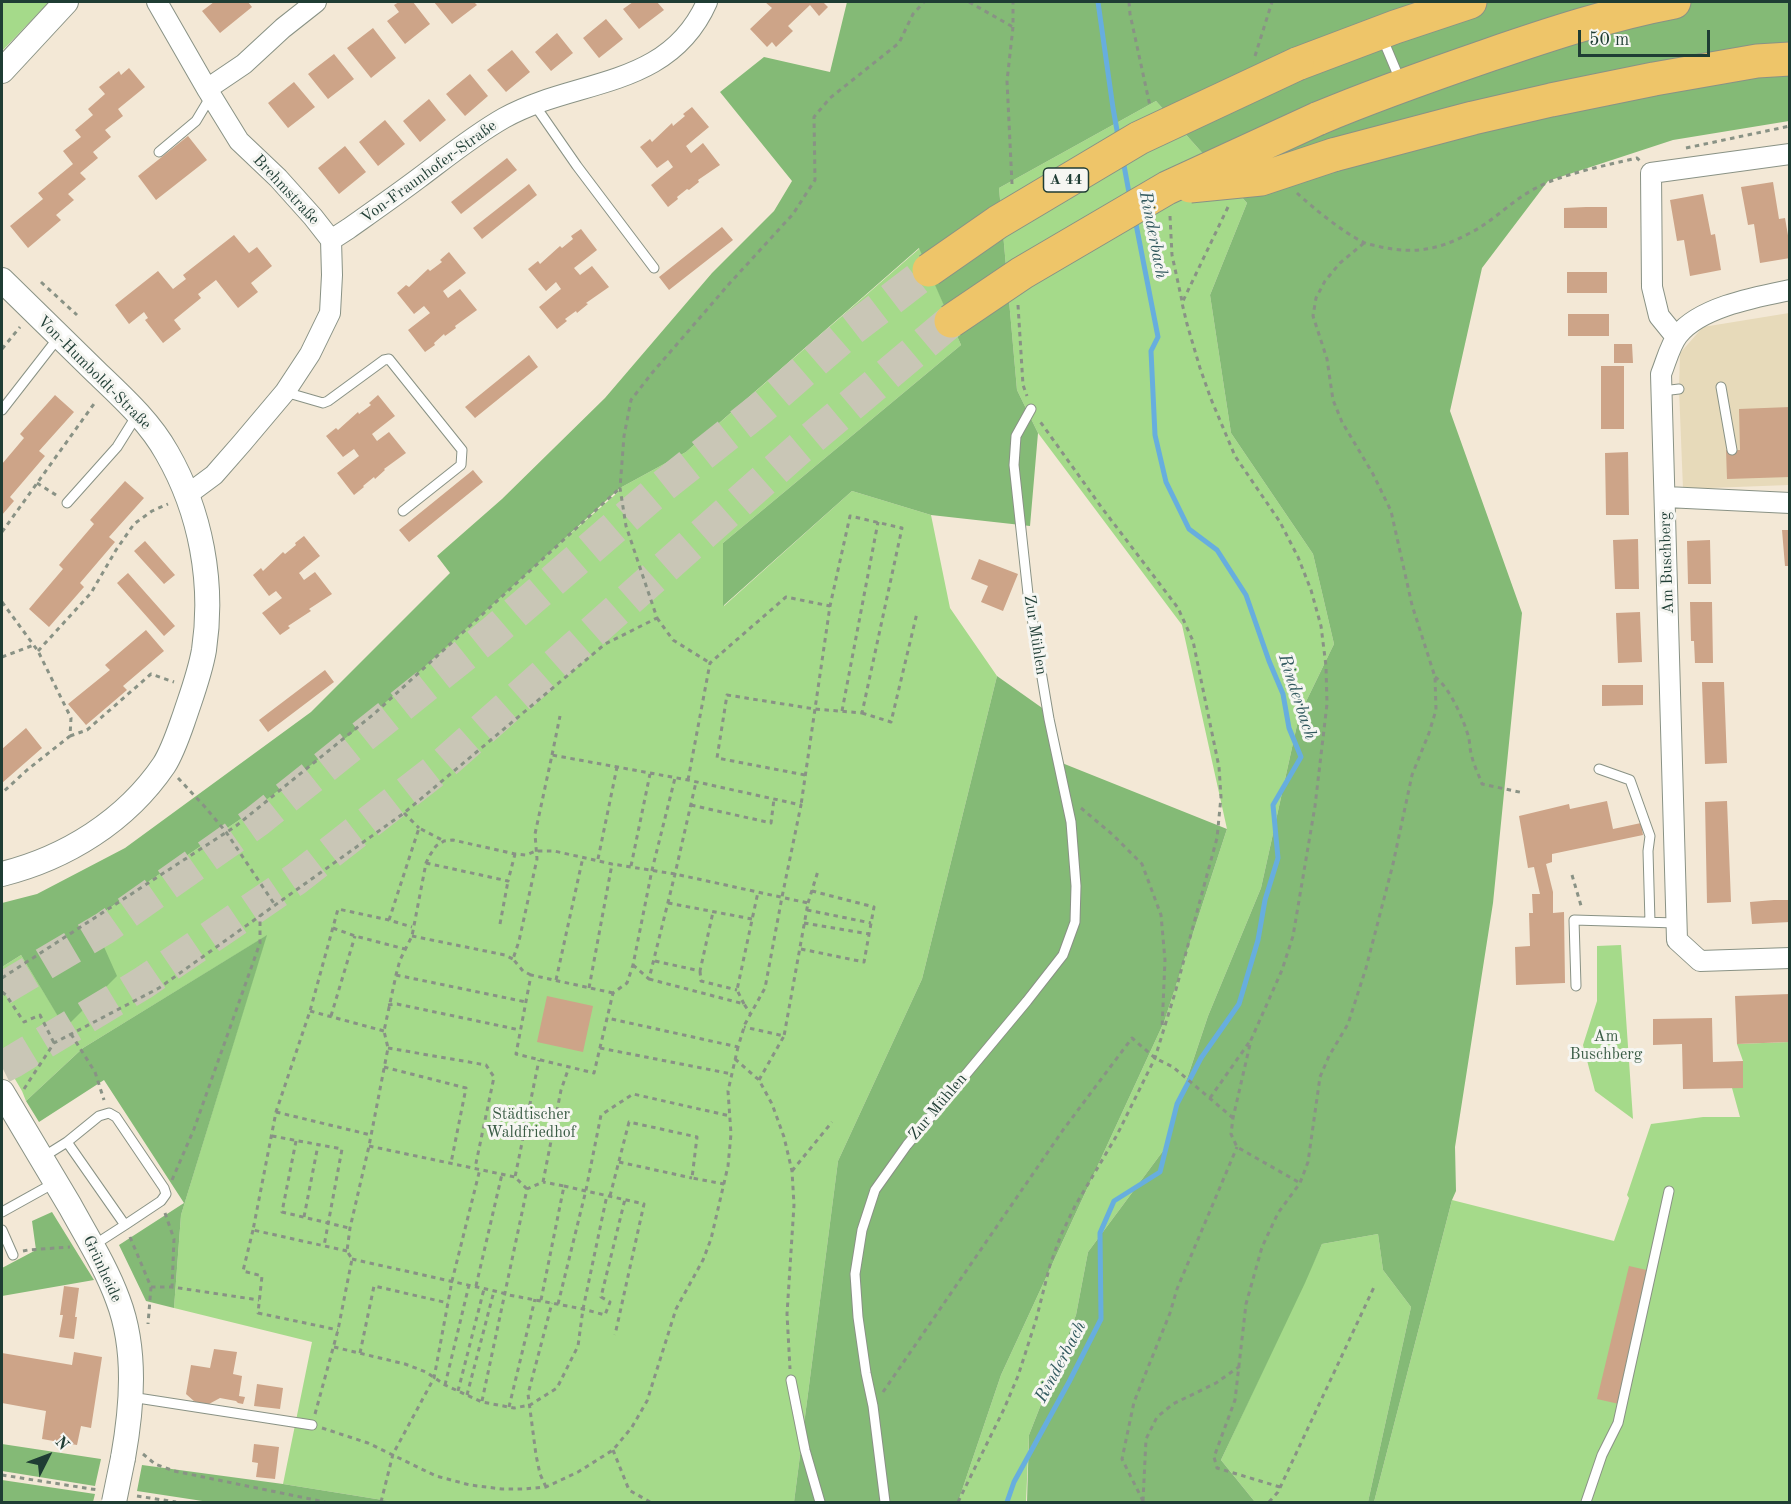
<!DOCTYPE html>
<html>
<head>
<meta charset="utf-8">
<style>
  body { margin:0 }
  #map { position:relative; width:1791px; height:1504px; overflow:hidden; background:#f3e8d6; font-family:"Old Standard TT",serif }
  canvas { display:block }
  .frame { position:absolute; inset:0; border:3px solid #1f3d34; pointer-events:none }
  .north { position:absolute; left:18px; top:1426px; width:60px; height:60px; -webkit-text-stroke:4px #f6f6f2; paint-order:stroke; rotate:48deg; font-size:16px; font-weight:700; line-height:24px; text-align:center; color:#1f3d34 }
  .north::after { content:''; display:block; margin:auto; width:21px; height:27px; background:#1f3d34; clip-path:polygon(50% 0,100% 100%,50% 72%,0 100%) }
  .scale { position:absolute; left:1578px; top:30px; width:132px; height:27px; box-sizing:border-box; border:3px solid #1f3d34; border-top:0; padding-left:8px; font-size:18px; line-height:21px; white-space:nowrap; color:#1f3d34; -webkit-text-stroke:4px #f6f6f2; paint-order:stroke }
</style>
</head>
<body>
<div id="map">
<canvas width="1791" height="1504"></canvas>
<div class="frame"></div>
<div class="north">N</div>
<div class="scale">50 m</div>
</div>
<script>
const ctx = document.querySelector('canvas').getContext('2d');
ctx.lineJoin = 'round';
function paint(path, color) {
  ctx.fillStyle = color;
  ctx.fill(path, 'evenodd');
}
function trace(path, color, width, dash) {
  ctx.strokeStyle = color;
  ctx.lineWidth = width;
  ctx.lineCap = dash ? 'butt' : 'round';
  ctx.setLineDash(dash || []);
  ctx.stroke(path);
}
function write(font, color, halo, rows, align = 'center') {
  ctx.font = font + ' "Old Standard TT",serif';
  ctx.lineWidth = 6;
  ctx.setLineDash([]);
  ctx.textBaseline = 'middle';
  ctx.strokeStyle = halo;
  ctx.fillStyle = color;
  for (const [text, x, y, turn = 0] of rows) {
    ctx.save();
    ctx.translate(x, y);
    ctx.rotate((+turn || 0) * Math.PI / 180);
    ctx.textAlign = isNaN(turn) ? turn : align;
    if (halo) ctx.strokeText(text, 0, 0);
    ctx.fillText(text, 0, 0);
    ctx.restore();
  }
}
paint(new Path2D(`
  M1789,313V485L1683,489L1679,389L1680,353L1703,327Z`), '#e7daba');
paint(new Path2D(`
  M2,2H49L2,51Z
  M1156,101L1247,203L1210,295L1231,433L1313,554L1334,644L1299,716L1261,888L1208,1016L1163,1151L1088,1252L1076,1315L1029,1435L1026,1502H958L1001,1375L1164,1022L1227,829L1182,625L1038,433L1017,390L999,188Z
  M920,248L961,345L723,543L724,606L852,491L931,515L950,608L997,676L922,979L838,1161L794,1502H395L283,1484L312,1342L174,1308L181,1215L266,936L83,1048L26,1101L22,1091L2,1057V967L21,955L65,1027L92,920L248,814L616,494L620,488L686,452Z
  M1621,945L1633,1119L1595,1091L1583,1045L1597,1001V946Z
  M1789,1042V1502H1374L1452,1200L1614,1241L1629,1198L1627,1195L1651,1124L1703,1117H1740L1732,1088H1743V1061L1737,1044Z
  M1378,1234L1383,1270L1411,1307L1368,1502H1255L1221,1460L1322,1244Z`), '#a5da8a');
paint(new Path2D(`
  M847,2H901L908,3V2H1789V121L1673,140L1548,181L1482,268L1450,411L1522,613L1493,903L1455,1147L1456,1191L1452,1200L1374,1502H1368L1411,1307L1383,1270L1378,1234L1322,1244L1305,1283L1221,1460L1255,1502H1027L1029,1435L1076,1315L1088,1252L1163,1151L1208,1016L1261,888L1299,716L1334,644L1313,554L1231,433L1210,295L1247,203L1156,101L999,188L1017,390L1038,433L1030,526L931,515L852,491L723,606V543L961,345L919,248L686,452L620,488L352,733L248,814L92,920L117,976L65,1028L21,955L2,967V903L37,894L125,848L311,712L450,573L437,556L502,499L605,398L712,273L774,211L792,181L720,92L764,57L830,72Z
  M997,676L1045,710L1057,761L1227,829L1164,1022L1001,1375L958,1502H794L838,1161L922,979Z
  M267,935L181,1215L174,1308L146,1301L119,1245L184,1203L104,1080L39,1122L26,1101L83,1048Z
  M52,1212L94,1280L2,1296V1268L36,1250L32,1221Z
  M2,1444L101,1459L95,1486L2,1471Z
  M142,1465L283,1484L395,1502H209L137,1491Z
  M2,1480L95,1494L93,1502H2Z`), '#84ba76');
trace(new Path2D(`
  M1098,2L1113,108L1118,136
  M1123,160L1130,198
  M1007,1502L1014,1482L1069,1382L1101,1319L1100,1233L1114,1201L1160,1172L1177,1104L1201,1058L1239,1004L1258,940L1265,900L1278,858L1273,805L1301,757L1289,728L1283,694L1269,661L1246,595L1217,550L1189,529L1166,482L1155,435L1151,351L1158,337L1135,219`), '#67aede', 5);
paint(new Path2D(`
  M214,2H248L252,7L220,33L202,11Z
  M399,2H413L430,24L405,44L387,21L399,12L394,5Z
  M434,2H474L477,5L452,24Z
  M633,2H657L664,10L639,29L623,9Z
  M765,2H823L828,7L819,16L810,5L788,26L793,31L776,47L772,42L767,47L750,29L772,8Z
  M606,19L623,39L599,58L583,38Z
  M373,28L396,58L371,78L347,48Z
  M557,33L573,53L551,71L535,52Z
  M512,50L530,72L506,92L487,70Z
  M334,54L354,79L328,99L308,74Z
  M129,68L145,87L118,109L123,116L105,130L111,137L93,152L98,158L80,173L86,179L68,194L74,200L56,215L61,220L28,248L10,226L43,199L38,193L73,164L63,151L81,137L75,130L93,115L88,109L105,94L99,87L119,71L121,75Z
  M470,74L488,96L465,116L446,94Z
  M294,82L315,107L288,128L268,103Z
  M429,99L446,120L420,142L403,121Z
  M692,107L709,127L686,146L691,153L703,143L720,165L698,180L699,182L689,190L687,189L677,197L678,199L668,207L651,185L673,167L668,160L657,168L640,147L650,139L652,142L672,123L673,126L685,116L683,114Z
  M385,120L405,144L378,166L359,142Z
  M188,136L207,160L156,200L138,176Z
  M345,146L366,172L339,194L318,168Z
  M507,158L517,170L461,214L451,202Z
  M1773,182L1779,219L1785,218L1790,247V258L1760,263L1754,224L1748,225L1741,187Z
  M529,184L537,195L482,239L473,228Z
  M1703,194L1711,235L1715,234L1721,270L1690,276L1684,240L1677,241L1670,200Z
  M1586,207H1607V228H1564V208Z
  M722,227L733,240L669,290L659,277Z
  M581,229L597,250L574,268L580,275L592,266L609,287L586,303L588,304L577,313L576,311L565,319L567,321L557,329L539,307L561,289L556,282L546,291L528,269L538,261L540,264L560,246L562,248L573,239L571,236Z
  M234,235L249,253L257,247L272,266L251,283L258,292L238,308L216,280L198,294L201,298L174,320L181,329L163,343L145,320L148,318L144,312L129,324L115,305L158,271L173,289L186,279L183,275Z
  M449,252L466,273L443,291L448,298L460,289L477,310L455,326L456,328L445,336L444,334L434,343L435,345L425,352L408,330L430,313L424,306L414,314L397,293L406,285L409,287L428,269L430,271L442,262L440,260Z
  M1567,272H1607V293H1567Z
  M1568,314H1609V336H1568Z
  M1614,344H1632L1633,363H1614Z
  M529,355L538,367L475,418L465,407Z
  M1601,366H1624V429H1601Z
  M55,395L74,412L39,451L45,456L10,497L14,501L2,515V464L24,438L20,434Z
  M378,395L395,416L372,434L377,441L389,432L406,453L384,469L385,470L375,479L374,477L363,486L364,487L354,495L337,473L359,456L354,449L343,457L326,436L336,428L338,430L358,412L359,414L371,405L369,403Z
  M1790,407V477L1727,479L1726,450H1740L1739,409Z
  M1628,452L1629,515H1606L1605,453Z
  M473,470L483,482L409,542L399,530Z
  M125,481L144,498L109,537L115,542L80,583L84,587L49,627L29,609L63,569L59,565L94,524L90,520Z
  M1782,530H1790V566H1785Z
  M304,536L320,556L299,573L304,580L315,572L332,594L309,609L311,611L288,626L290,628L280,635L262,613L282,598L276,591L269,596L253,575L261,568L263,571L283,552L285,554L296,545L295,543Z
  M1638,539L1639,589H1615L1613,540Z
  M1710,540L1711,584H1688L1687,541Z
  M145,541L175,575L164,584L134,551Z
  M979,559L1018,574L1003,611L981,602L988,586L971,579Z
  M128,573L175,626L164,636L117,583Z
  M1690,602H1712L1713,663H1695L1694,641H1691Z
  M1640,612L1642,662L1618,663L1616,613Z
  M146,630L164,651L123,686L127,690L86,725L68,704L110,670L105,665Z
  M325,670L334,682L268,732L259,720Z
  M1702,682H1724L1727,763L1705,764Z
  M1602,685H1643V705L1602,706Z
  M26,728L42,748L2,783V749Z
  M1607,801L1613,829L1641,823L1643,835L1552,854V862L1546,864L1553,892V913L1564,912L1565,983L1516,985L1515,947L1530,946L1529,913H1533L1532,894H1540L1534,867L1528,868L1519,816L1569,804L1570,809Z
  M1727,801L1731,902L1707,903L1705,802Z
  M1774,900H1790V922L1752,924L1750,902Z
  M1790,994V1042L1737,1044L1735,996Z
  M547,996L593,1006L583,1052L537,1042Z
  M1712,1018L1713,1062L1743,1061V1088L1683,1089L1682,1044L1653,1045V1019Z
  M1629,1266L1651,1271L1619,1404L1597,1399Z
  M64,1286L79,1288L75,1317H77L74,1339L59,1337L63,1315H60Z
  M214,1349L237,1352L233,1374L242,1376L239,1396L245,1397L243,1404L238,1403L236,1401L220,1398L209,1404L195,1402L186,1394L191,1365L210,1368Z
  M74,1352L102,1357L91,1428L81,1426L77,1445L42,1439L46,1411L2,1403V1353L72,1365Z
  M257,1384L283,1388L280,1409L254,1406Z
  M254,1444L279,1447L275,1479L256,1477L258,1463L252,1462Z`), '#cda488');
trace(new Path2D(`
  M2,989L105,928L257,821L492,633L658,490L760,409L851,330L929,270
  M2,1067L12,1062L143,983L296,879L441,766L800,448L951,321`), '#c9c6b6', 33, [33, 16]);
const service = new Path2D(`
  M1382,37L1400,80
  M534,104L577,166L654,268
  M159,152L196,121L211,96
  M1721,387L1732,450
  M1662,391L1679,389
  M285,392L323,403L328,401L384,360L389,359L462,450L461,465L403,511
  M2,410L58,338
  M67,503L117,447L137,415
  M1599,769L1630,780L1650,836L1648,851L1650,922
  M1576,986L1574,920L1676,923
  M109,1113L116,1117L164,1188L166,1194L161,1201L125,1225L67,1142L99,1116Z
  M43,1157L67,1142
  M2,1212L56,1182
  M2,1230L13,1255
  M94,1245L125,1225
  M791,1380L805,1450L820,1502
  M131,1397L312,1425
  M885,1502L873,1406L866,1373L858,1317L855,1274L862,1230L875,1190L907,1145L1027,1001L1063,955L1075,922L1076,886L1071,822L1049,719L1028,594L1014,465L1016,436L1031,409
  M1586,1502L1602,1455L1618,1423L1669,1191`);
const minor = new Path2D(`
  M157,2L207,89L239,141L278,178L313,217L331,240L332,275L330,313L310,354L285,392L242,443L214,475L187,495
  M207,89L244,64L283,28L316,2
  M331,240L348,229C372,212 395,196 419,178C447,157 474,135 504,118C576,78 668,90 707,2
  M1790,290C1756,297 1700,307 1678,335C1670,345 1666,362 1661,374L1677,940L1700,961L1790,958
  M1676,337L1659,316L1652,287L1651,173L1790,154
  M1666,497L1790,503`);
const tertiary = new Path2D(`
  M2,71L66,2
  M2,280C33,310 64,341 96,372C122,397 149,421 167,453C201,512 214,583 204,650C200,673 192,694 185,715C179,732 173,751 164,765C126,821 66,858 2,874
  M2,1092C25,1130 47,1168 70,1206C87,1237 106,1267 118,1300C137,1350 132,1407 123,1458`);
const motorway = new Path2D(`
  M1297,64L1395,27L1470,2
  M1317,119C1374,95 1431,75 1489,55C1550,34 1611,14 1674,2
  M1333,155L1473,118L1551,100L1654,79L1757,61L1790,59`);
trace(service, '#899285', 11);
trace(minor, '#899285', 22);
trace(tertiary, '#899285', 26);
trace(motorway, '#899285', 35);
trace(new Path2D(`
  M969,2L1013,27
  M1129,2L1130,14L1150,106
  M1255,56L1272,2
  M1686,148L1790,126
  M1012,184L1007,81L1013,27V2
  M1297,193C1313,208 1344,233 1363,242C1368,245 1375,245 1381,247C1414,254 1438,250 1468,234C1493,222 1512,200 1536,188C1561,174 1608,165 1637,158L1640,161
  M1228,207L1182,303L1187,324L1200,368L1211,399L1235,456L1280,522L1298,557L1311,590L1321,626L1326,666L1327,704L1315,806L1293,936L1282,970L1251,1040L1233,1118L1231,1134L1237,1147L1300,1183
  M1170,216L1172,255L1182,301
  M41,282L77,315
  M1018,305L1023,385L1027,396
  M2,349L20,327
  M37,483L56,495
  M2,532L96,401
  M2,602L38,651L71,718L70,736L27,770L2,793
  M657,618L673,640L710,663
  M38,651L91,593L116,550L134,524L152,511L168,504
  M2,657L34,645
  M1435,677C1449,686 1465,722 1469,739C1470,745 1470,751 1472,757C1474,766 1479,775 1482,784L1524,793
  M842,711L878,522
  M862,713L891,722L917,613
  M70,736L87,730L151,674L174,682
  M552,755L560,716
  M805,775L717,758L727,695L815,709L862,713L902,528L850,516L830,606
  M178,778L205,807L226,832L275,905
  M688,780L710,663L786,597L830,606L801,805
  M691,805L771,823L774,799
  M1081,808L1113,835L1142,864L1161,915L1165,960L1162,1029
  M404,813L419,828
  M598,859L617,767
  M426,863L508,881L515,854
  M631,866L650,774
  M1572,875L1582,909
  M668,903L752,919
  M808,903L818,871
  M807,910L871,923
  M389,920L419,828L444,841
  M804,923L869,934
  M500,924L508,881
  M333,928L355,936L405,949
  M412,936L505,955L513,959
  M801,949L864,962L874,907L812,891
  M655,961L700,971L713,912
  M633,965L649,979L675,874L696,782
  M700,971L701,981L737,990
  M396,975L526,1002
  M531,975L523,971L513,959L519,941L537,859L535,834L552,755L688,780L801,805L782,897L765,988L745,1024L738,1047L607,1018
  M2,978L236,826L375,713L620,488
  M649,979L744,1004L750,1013
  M556,980L583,857
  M589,988L612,864
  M2,992L6,995L24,1022L40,1015L54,1043
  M613,993L531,975L516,1054L594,1073L613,993L627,983L633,965L652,870L675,778
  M744,1004L737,990L758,892
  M388,1005L397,1004L520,1030
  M310,1011L384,1031
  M331,1016L355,936
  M71,1034L95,1072L104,1100
  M388,1048L486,1065L494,1077L475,1168
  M600,1048L732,1074
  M735,1059L759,1080L772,1104L784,1137L792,1171L794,1205L787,1314L790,1369
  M384,1067L466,1088L451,1163
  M759,1080L784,1036
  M24,1089L54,1043L159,988L404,813L605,644L657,618L626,526L620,488L624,436L631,400L652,373L729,284L793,214L815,180L814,117L830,98L899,43L913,14L924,2
  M1210,1098L1250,1041
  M276,1112L371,1135
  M272,1136L342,1149L324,1246
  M296,1141L282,1212L349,1228
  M369,1146L515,1177
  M619,1162L692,1178
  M792,1171L832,1122
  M172,1180L194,1129L260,943V915
  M564,1186L644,1204L615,1335
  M527,1189L515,1177L539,1060
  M610,1196L629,1122L697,1137L692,1178L724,1184
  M165,1213L174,1239L172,1287
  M304,1217L318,1145
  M253,1230L243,1271L262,1276L258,1313L338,1330
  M130,1237L151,1287L148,1324
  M23,1251L28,1250L70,1247
  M347,1251L253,1230L276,1112L310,1011L338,909L389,920L412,927
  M352,1259L499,1292L509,1295L583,1309L605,1315L610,1302L601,1297L625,1199
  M476,1286L502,1174
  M151,1287H172L259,1300
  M541,1300L564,1186L543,1182
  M558,1304L586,1190L601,1115L633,1094L730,1116
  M334,1347L405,1364L426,1372L445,1385L482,1402L514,1408L530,1405L557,1388L578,1346L583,1309L607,1195
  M360,1353L374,1286L448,1303
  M445,1385L469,1285
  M458,1391L484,1289
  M883,1392L1063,1130L1132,1038L1155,1058L1173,1067L1233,1118
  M467,1395L494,1291
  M482,1401L527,1189L543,1182L561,1090L569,1067
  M509,1407L535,1299
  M315,1414L338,1330L352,1259L347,1251L350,1228L369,1146L388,1048L384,1031L396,975L400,960L412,936L426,863L430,855L436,846L444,841L453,840L515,854L526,855L536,851H554L612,864L675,874L808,903L784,1036L744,1027
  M322,1428L368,1443L436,1476L470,1485L502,1489H524L546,1487L578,1472L613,1450L632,1427L647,1401L676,1309L703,1260L711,1239L728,1166L731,1134L728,1091L738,1047
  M613,1450L629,1490L650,1502
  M143,1454L155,1464L174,1471L325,1502
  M2,1475L98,1490
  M546,1487L540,1474L536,1455L528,1394L552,1303
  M1280,1487L1217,1468L1214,1457L1235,1400L1246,1304L1262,1247L1278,1213L1300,1183L1308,1162L1320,1077L1329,1056L1348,1024L1366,968L1393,864L1412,775L1429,733L1436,710L1435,677L1412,605L1391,511L1373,474L1342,422L1333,400L1327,359L1313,316L1316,298L1325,281L1340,263L1364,243
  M137,1496L176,1502
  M1143,1501L1122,1459L1134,1402L1170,1313L1177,1289L1237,1147
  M1143,1501L1146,1439L1157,1417L1173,1404L1216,1383L1240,1366
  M381,1502L393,1454L434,1378L452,1281L480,1169
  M958,1502L1004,1409L1018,1376L1036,1320L1050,1265L1061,1235L1075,1206L1117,1135L1155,1058L1175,993L1217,838L1221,797L1219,767L1193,641L1178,608L1102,508L1039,420
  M1269,1502L1278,1492L1375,1285`), '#899285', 3, [4.5, 4.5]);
trace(service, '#fff', 9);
trace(minor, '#fff', 20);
trace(tertiary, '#fff', 24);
trace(motorway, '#eec569', 33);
const tertiaryBridge = new Path2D(`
  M114,1502L123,1458`);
const motorwayBridge = new Path2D(`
  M1190,186L1261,179L1333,155
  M929,270L998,222L1139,138L1297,64
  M951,321L1022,273L1167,188L1317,119`);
trace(tertiaryBridge, '#899285', 26, []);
trace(motorwayBridge, '#899285', 35, []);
trace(tertiaryBridge, '#fff', 24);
trace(motorwayBridge, '#eec569', 33);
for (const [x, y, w] of [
  [1066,180,45]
]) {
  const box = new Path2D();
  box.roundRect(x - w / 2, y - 12, w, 24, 4.5);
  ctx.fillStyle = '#f6f6f2';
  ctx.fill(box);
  trace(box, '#1f3d34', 1.5);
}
write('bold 15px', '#1f3d34', null, [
  ["A 44",1066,180]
]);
write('16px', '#1f3d34', '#f6f6f2', [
  ["Von-Fraunhofer-Straße",429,172,-36],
  ["Brehmstraße",286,190,47],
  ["Von-Humboldt-Straße",94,373,45],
  ["Am Buschberg",1667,563,-92],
  ["Zur Mühlen",1035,635,81],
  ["Zur Mühlen",938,1107,-50],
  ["Grünheide",102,1269,65]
]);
write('16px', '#3a5c45', '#f6f6f2', [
  ["Am",1606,1037],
  ["Buschberg",1606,1055],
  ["Städtischer",531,1115],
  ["Waldfriedhof",531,1133]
]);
write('italic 18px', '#31595e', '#f6f6f2', [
  ["Rinderbach",1153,235,79],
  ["Rinderbach",1297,697,72],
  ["Rinderbach",1061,1362,-62]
]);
</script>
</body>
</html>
